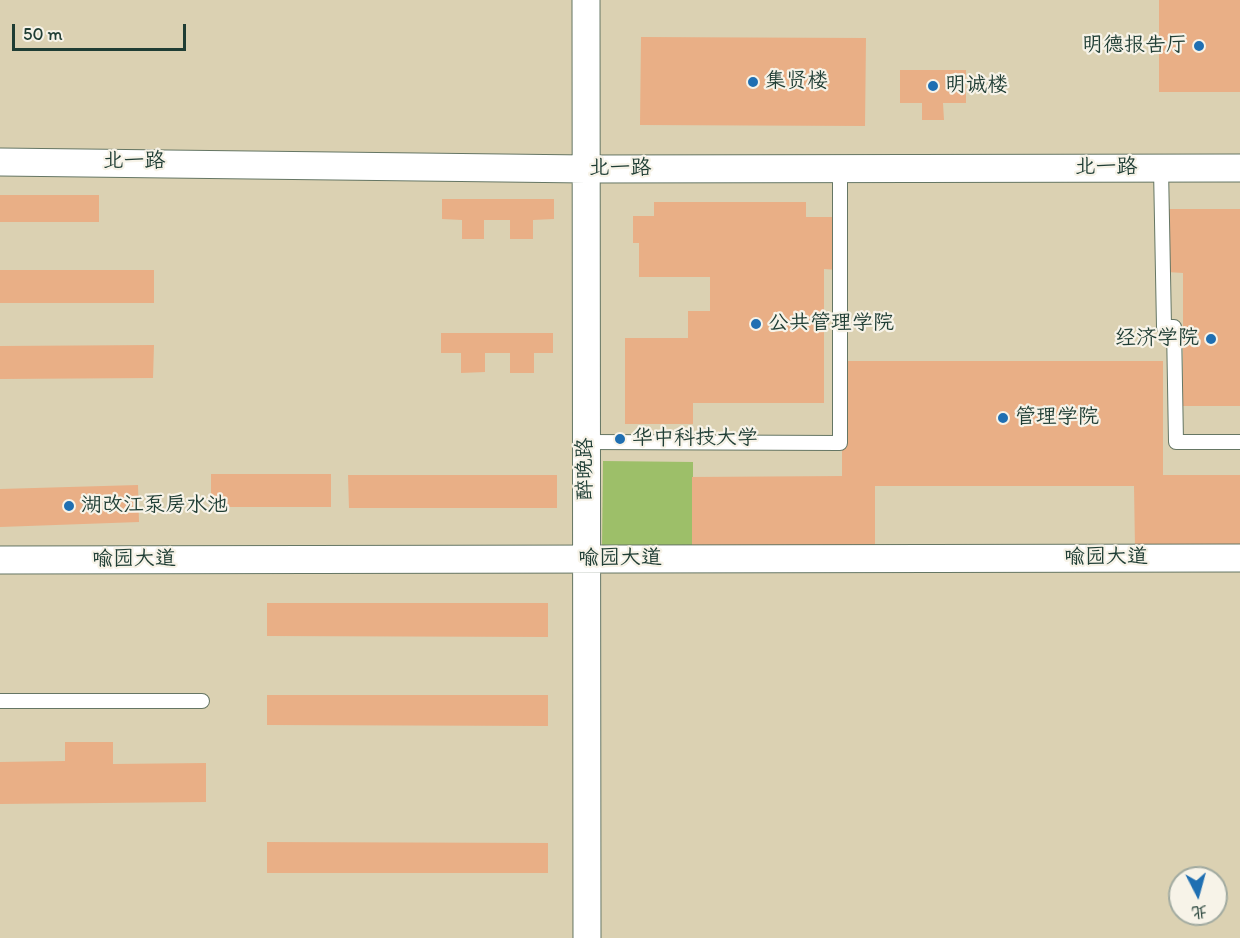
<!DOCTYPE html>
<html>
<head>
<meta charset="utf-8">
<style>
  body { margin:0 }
  #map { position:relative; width:1240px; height:938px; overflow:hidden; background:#e8e0bc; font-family:Itim,"LXGW WenKai TC",sans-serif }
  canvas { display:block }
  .north { position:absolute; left:1168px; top:866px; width:60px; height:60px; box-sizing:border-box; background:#f7f3e8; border:2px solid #a1aaa0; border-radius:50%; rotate:174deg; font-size:16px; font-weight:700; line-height:24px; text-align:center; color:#1f3d34 }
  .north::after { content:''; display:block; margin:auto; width:21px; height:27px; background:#1f6fb2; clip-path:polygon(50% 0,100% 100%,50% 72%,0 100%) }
  .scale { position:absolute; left:12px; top:24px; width:174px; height:27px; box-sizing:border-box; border:3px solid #1f3d34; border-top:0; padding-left:8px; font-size:18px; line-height:21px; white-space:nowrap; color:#1f3d34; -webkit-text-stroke:4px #f7f3e8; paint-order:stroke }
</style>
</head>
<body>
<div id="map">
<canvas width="1240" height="938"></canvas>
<div class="north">北</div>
<div class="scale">50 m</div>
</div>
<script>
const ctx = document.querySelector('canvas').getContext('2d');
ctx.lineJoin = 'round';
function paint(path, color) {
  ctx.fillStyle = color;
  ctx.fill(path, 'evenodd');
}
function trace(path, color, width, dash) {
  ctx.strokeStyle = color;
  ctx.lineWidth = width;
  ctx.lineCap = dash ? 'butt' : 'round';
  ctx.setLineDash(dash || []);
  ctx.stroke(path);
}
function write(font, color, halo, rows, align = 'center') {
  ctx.font = font + ' Itim,"LXGW WenKai TC",sans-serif';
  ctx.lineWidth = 4.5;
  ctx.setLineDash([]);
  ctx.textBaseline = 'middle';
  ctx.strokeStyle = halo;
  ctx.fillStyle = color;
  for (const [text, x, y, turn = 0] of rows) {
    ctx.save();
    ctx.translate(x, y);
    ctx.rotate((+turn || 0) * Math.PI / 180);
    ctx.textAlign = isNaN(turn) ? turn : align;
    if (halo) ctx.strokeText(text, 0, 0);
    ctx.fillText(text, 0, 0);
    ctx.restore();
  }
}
paint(new Path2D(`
  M0,0H1240V938H0ZM1180,878H1216V914H1180Z`), '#dbd1b2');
paint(new Path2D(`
  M603,461L693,462V547L602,549Z`), '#9dbf69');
paint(new Path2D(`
  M1159,0H1240V92H1159Z
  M641,37L866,38L865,126L640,125Z
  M900,70H966V103H943L944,120H922V103H900Z
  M0,195H99V222H0Z
  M442,199H554V219L533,220V239H510V220H484V239H462V220L442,219Z
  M654,202H806V217H838V270L824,269V403H693V424H625V338H688V311H710V277H639V243H633V216H654Z
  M1167,209H1240V406H1183V273L1167,272Z
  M0,270H154V303H0Z
  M441,333H553V353H534V373H510V353H485V372L461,373V353H441Z
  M154,345L153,378L0,379V346Z
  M842,361H1163V475H1240V548H1135L1134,486H875V548H692V477L842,476Z
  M211,474H331V507H211Z
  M348,475H557V508H349Z
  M138,485L139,522L0,527V489Z
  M267,603H548V637L267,636Z
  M267,695H548V726L267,725Z
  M65,742H113V764L206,763V802L0,804V762L65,761Z
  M267,842L548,843V873H267Z`), '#e9af86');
const lane = new Path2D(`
  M1161,168L1164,327H1174L1176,442H1240
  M586,442L840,443V168
  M0,701H202`);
const street = new Path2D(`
  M586,0L587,938
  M0,162L586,169L1240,168
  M0,560L1240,558`);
trace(lane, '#657664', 16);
trace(street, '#657664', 29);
trace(lane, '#fff', 14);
trace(street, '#fff', 27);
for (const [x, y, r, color] of [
  [1199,46,6,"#1f6fb2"],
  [753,82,6,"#1f6fb2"],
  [933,86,6,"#1f6fb2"],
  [756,324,6,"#1f6fb2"],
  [1211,339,6,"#1f6fb2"],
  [1003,418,6,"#1f6fb2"],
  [620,439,6,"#1f6fb2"],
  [69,506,6,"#1f6fb2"]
]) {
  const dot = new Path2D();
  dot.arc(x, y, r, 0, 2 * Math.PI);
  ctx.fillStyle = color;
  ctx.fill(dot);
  trace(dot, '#f7f3e8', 2);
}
write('21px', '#1f3d34', '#f7f3e8', [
  ["明德报告厅",1187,46,"right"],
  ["集贤楼",765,82],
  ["明诚楼",945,86],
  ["公共管理学院",768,324],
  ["经济学院",1199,339,"right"],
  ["管理学院",1015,418],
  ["华中科技大学",632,439],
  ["湖改江泵房水池",81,506]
], 'left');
write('21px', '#1f3d34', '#f7f3e8', [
  ["北一路",134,162],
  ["北一路",1106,168],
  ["北一路",620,169],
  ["醉晚路",586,469,-90],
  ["喻园大道",1106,558],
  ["喻园大道",620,559],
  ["喻园大道",134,560]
]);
</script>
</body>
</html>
